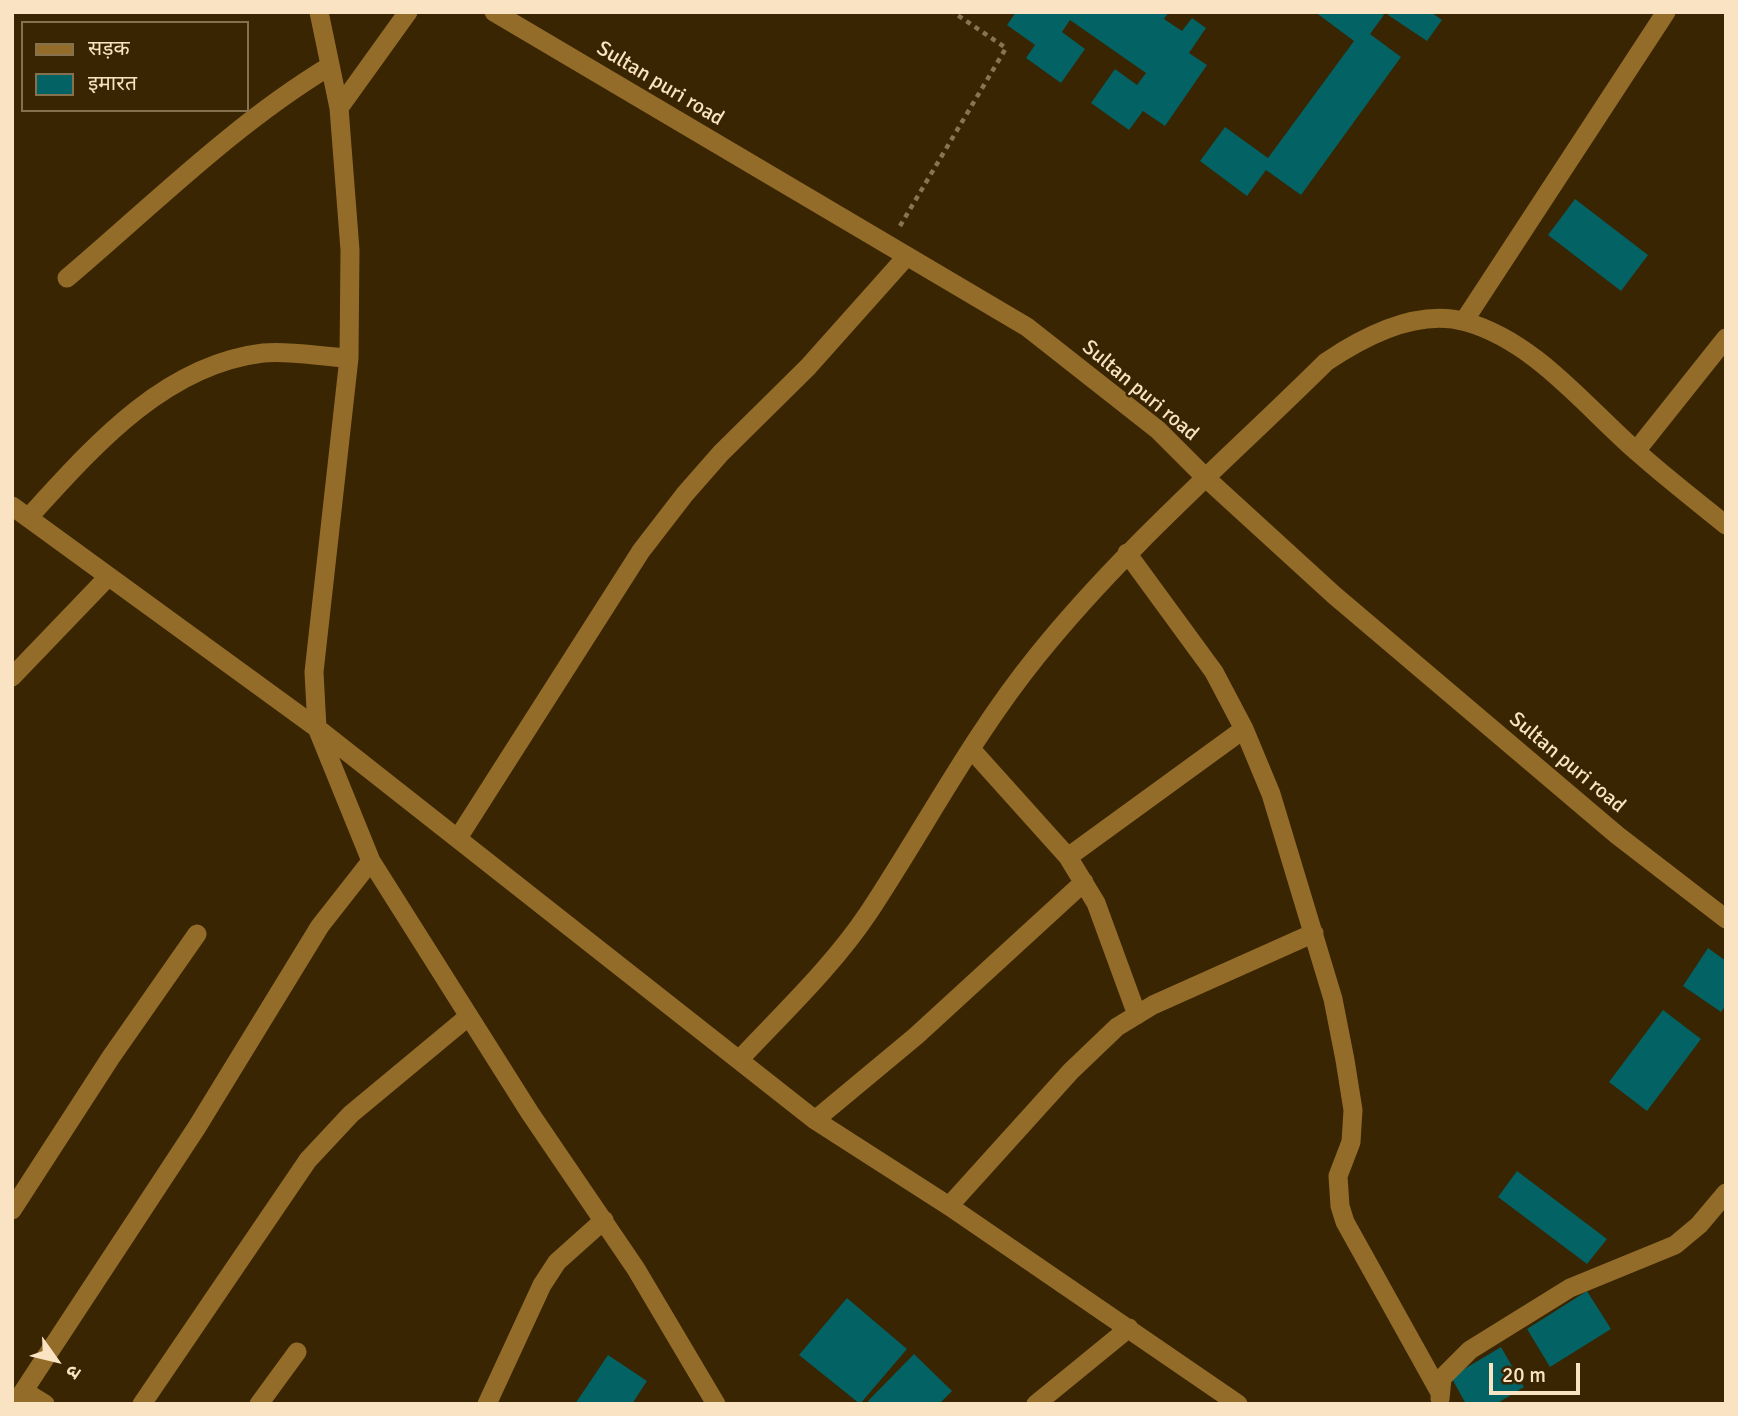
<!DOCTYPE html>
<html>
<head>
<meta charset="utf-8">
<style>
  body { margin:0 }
  #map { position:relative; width:1738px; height:1416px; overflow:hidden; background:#392501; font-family:Signika,"Noto Sans Devanagari",sans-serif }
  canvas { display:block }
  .frame { position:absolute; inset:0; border:14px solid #f9e3c3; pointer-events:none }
  .legend { position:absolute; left:21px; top:21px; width:228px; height:91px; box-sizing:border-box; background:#392501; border:2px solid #86714f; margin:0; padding:9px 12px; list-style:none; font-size:21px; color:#f9e3c3 }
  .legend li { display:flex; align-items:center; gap:14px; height:35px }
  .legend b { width:35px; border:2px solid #86714f }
  .north { position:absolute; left:21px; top:1325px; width:70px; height:70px; -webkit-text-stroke:5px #392501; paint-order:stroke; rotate:124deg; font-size:19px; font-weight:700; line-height:28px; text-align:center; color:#f9e3c3 }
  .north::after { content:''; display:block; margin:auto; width:24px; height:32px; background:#f9e3c3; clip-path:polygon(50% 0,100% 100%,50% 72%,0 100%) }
  .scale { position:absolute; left:1489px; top:1363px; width:91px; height:32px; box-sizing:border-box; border:4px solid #f9e3c3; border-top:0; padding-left:9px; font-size:21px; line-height:24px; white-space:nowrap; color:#f9e3c3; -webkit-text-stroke:5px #392501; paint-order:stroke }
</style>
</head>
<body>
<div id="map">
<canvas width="1738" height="1416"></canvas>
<div class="frame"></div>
<ul class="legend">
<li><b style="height:9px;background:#936c2a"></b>सड़क</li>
<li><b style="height:19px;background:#026264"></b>इमारत</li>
</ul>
<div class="north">उ</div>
<div class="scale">20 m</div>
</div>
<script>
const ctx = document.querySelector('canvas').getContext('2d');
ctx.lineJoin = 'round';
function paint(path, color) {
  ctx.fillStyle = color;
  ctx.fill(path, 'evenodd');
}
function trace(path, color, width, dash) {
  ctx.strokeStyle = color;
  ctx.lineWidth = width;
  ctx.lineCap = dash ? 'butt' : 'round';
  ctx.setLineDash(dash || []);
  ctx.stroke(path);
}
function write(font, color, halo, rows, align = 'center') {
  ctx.font = font + ' Signika,sans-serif';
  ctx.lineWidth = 5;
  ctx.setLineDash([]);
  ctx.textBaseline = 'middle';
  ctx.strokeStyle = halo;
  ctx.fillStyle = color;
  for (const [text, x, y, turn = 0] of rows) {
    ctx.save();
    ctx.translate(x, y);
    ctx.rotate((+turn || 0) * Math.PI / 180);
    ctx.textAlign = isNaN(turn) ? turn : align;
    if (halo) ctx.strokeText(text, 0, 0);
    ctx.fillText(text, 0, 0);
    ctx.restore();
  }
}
paint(new Path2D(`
  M1016,12H1169L1164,19L1182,31L1192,18L1206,28L1189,53L1207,65L1165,126L1143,111L1129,130L1091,103L1115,69L1137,85L1146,73L1070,20L1062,32L1085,49L1061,83L1026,58L1035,45L1007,25Z
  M1315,12H1380L1384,15L1370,34L1401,57L1301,195L1266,170L1247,196L1200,161L1225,127L1268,158L1354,41Z
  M1390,12H1431L1442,20L1427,41L1388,15Z
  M1575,199L1648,255L1621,291L1548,235Z
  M1708,948L1726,961V1005L1721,1012L1683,986Z
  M1663,1010L1701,1039L1647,1111L1609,1082Z
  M1517,1171L1607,1239L1587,1264L1498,1197Z
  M1587,1291L1611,1329L1550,1367L1527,1329Z
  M847,1298L907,1349L860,1404L799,1355Z
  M1501,1347L1524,1387L1496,1404H1466L1451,1377Z
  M914,1354L952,1391L939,1404H871L868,1401Z
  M608,1355L647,1381L632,1404H575Z`), '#026264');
trace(new Path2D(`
  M900,226L1006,48L953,12`), '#897451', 4.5, [5, 5]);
trace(new Path2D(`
  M319,12L339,108L350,250L349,358L314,672L317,728L371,861L530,1113L636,1269L716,1404
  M494,12L1027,327L1158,430L1207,479L1334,595L1617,835L1726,919
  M339,108L408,12
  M67,278C153,205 234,124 330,66
  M1464,321L1666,12
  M1636,451L1726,338
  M12,506L317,728L815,1120L949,1206L1238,1404
  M28,518C92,448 163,365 263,353C290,350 321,357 349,358
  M1127,553L1214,672L1244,729L1271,794L1333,999L1345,1060L1353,1110L1351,1142L1338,1176L1340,1206L1345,1222L1439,1391
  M12,677L108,577
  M971,749L1068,857L1096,903L1137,1015
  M458,838L641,551L685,494L721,453L808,367L907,256
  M1068,857L1244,729
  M740,1059C784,1012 833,966 869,912C925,827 973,735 1037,656C1123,549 1228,459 1326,362C1363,337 1418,308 1466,322C1534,341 1584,405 1635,450C1664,476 1695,500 1726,525
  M815,1120L916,1036L1084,882
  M949,1206L1071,1071L1117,1027L1153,1005L1314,933
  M12,1210L111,1057L197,934
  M24,1391L45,1404
  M1440,1399L1442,1378L1470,1350L1570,1288L1675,1245L1699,1225L1726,1193
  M15,1404L197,1127L320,926L371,861
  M142,1404L308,1160L351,1114L469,1016
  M259,1404L297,1352
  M487,1404L542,1285L557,1262L604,1220
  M1036,1404L1129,1328`), '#936c2a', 19);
write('21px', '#f9e3c3', '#392501', [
  ["Sultan puri road",660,84,31],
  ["Sultan puri road",1140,391,40],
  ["Sultan puri road",1567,763,40]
]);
</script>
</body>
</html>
